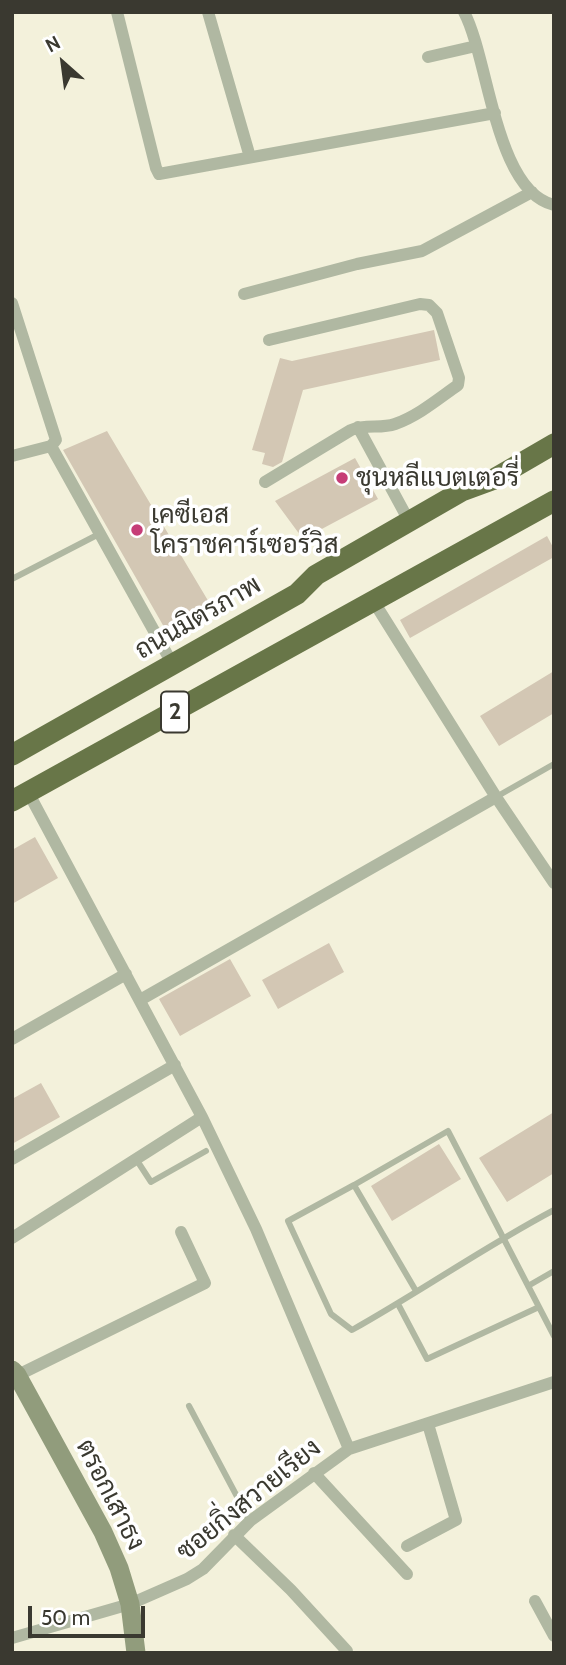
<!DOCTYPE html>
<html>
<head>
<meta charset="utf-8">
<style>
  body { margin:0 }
  #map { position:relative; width:566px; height:1665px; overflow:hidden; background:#f3f1db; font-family:Cabin,sans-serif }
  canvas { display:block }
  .frame { position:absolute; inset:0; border:14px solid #3a3930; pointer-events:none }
  .north { position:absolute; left:28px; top:28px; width:70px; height:70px; -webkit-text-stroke:5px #fff; paint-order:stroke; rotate:332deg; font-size:19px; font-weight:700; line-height:28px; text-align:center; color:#3a3930 }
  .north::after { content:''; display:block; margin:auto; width:24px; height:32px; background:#3a3930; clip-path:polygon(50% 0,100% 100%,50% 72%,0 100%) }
  .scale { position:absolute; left:28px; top:1606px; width:117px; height:32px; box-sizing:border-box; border:4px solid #3a3930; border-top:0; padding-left:9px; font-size:21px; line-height:24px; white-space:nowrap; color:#3a3930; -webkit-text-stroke:5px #fff; paint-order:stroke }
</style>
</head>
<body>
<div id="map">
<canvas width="566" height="1665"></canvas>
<div class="frame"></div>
<div class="north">N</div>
<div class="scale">50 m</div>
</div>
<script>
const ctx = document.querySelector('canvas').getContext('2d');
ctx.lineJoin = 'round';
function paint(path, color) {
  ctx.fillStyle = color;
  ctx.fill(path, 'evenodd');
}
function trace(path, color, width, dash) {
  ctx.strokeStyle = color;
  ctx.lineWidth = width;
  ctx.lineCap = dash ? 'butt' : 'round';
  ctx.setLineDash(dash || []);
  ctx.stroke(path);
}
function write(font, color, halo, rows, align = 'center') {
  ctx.font = font + ' Cabin,Sarabun,sans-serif';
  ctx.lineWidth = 7;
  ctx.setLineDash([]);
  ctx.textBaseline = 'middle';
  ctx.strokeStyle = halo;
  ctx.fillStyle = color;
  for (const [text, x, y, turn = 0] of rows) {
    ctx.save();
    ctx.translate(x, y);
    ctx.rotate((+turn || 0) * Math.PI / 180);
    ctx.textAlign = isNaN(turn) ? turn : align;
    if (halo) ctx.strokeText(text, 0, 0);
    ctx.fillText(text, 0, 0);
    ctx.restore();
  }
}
paint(new Path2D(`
  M434,330L440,360L303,390L282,462L273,467L262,464L265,453L252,450L280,358L292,361Z
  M107,431L213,609L168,634L63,450Z
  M355,458L378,499L303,539L275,501Z
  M547,536L554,549V557L410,638L400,620Z
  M554,671V713L499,746L480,716Z
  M35,837L58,878L12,904V850Z
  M329,943L344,972L278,1009L262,980Z
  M230,959L251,996L180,1036L159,999Z
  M41,1083L60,1117L12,1144V1099Z
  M554,1112V1173L507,1202L479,1158Z
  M439,1144L461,1179L392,1221L371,1186Z`), '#d3c7b4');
trace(new Path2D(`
  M12,579L99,534
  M496,797L554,764
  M136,1159L151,1182L206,1151
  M354,1185L448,1131L539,1307L427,1359L398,1304
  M528,1286L554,1271
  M416,1291L354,1185L288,1221L331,1314L352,1330C420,1292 484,1247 554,1210
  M539,1307L554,1336
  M189,1406L250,1521`), '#b0b8a2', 6);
trace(new Path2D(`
  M117,12L156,168L159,174L495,113
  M208,12L250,157
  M464,12C489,59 495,191 554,205
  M428,57L476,46
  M244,294L357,264L422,251L532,192
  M12,303L56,440L51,446L173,665
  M358,427L409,521
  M12,456L51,446
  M265,482L351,430C366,424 381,429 395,424C418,416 438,399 458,385L459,378L437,313L429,305L420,304L269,340
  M374,602L496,797L554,883
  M28,792L202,1117L256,1229L349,1449
  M140,1000L496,797
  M12,1039L126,974
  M12,1159L175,1065
  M12,1238L202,1117
  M12,1378L205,1283L181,1232
  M314,1473L407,1574
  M234,1535L291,1590L347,1651
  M407,1546L456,1520L428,1424
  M535,1601L554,1636
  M12,1638L130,1604L187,1579L203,1569L250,1521L349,1449L554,1382`), '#b0b8a2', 12);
trace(new Path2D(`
  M12,1370L17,1375L103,1532L119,1568L130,1604L136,1653`), '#919c7c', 19);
trace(new Path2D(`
  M12,755L297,594L316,575L462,491L492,480L554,444
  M12,801L554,501`), '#687648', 21);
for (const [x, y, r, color] of [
  [342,478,7,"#c63d77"],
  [137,530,7,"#c63d77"]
]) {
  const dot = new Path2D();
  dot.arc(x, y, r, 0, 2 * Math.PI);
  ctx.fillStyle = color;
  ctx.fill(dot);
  trace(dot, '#fff', 2.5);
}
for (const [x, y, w] of [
  [175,712,28]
]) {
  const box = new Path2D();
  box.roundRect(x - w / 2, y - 20.5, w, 41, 5);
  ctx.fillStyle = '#fff';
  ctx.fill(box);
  trace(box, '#3a3930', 2);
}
write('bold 24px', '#3a3930', null, [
  ["2",175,712]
]);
write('26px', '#3a3930', '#fff', [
  ["ชุนหลีแบตเตอรี่",356,478],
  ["เคซีเอส",151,515],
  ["โคราชคาร์เซอร์วิส",151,545]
], 'left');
write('26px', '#3a3930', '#fff', [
  ["ถนนมิตรภาพ",198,618,-30],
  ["ตรอกเสาธง",110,1495,63],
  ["ซอยกิ่งสวายเรียง",249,1500,-39]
]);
</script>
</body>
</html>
